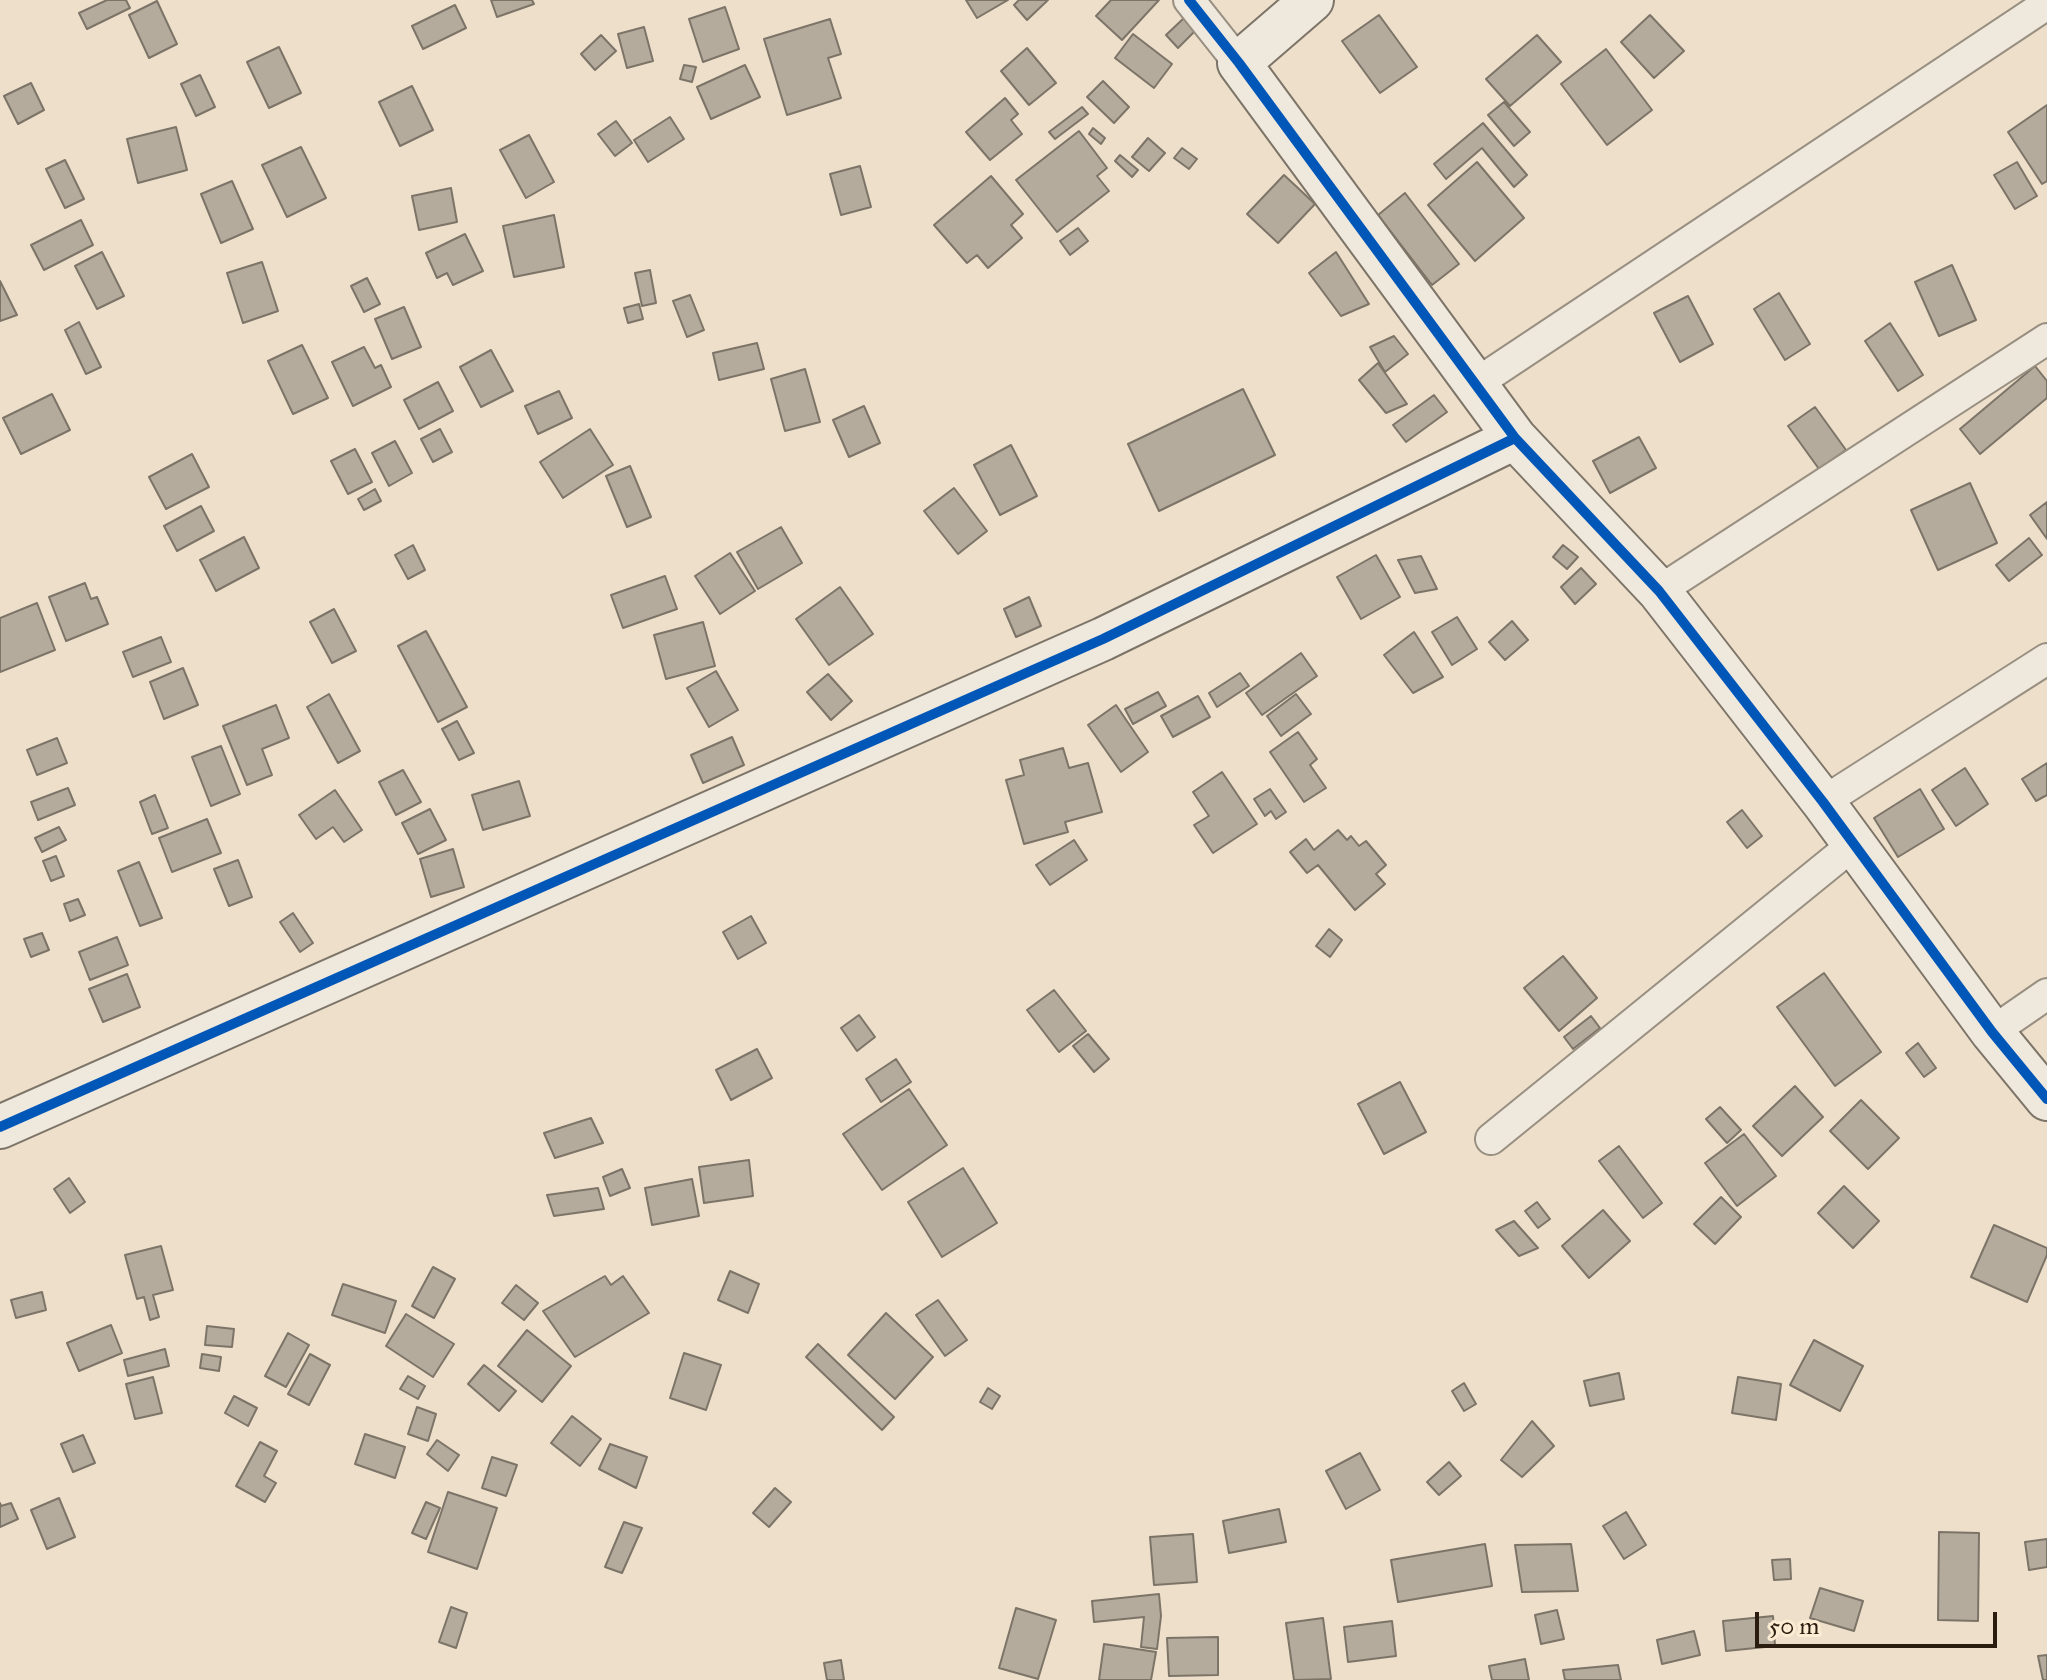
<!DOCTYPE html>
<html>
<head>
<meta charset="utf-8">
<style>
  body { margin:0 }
  #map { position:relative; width:2047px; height:1680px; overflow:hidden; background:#eddfca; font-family:"IM FELL Great Primer",serif }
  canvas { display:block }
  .scale { position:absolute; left:1755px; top:1612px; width:242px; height:36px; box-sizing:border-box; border:4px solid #2a1d0f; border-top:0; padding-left:10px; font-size:24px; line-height:28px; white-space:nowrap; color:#2a1d0f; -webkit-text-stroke:6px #fcecd3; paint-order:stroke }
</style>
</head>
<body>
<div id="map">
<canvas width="2047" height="1680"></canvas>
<div class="scale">50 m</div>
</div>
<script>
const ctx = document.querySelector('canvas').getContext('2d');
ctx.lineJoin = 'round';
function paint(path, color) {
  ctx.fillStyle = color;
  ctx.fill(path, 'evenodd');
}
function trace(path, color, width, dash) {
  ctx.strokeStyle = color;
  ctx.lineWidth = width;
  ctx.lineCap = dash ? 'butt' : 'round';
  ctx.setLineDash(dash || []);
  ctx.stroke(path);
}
const building = new Path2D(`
  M107,0H126L130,8L87,29L79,13Z
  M491,0H532L534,4L497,17Z
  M966,0H1008L977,18Z
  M1019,0H1048L1027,20L1014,5Z
  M1111,0H1159L1122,40L1096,16Z
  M157,1L177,44L149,58L129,15Z
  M455,5L466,28L423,49L412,26Z
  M725,7L739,49L703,62L689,19Z
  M1379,15L1417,67L1380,93L1342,41Z
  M1650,15L1684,51L1654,78L1621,42Z
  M1185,17L1197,29L1178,48L1166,35Z
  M830,19L841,54L828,58L841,98L787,115L764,39Z
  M644,27L653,61L627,68L618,34Z
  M1133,34L1172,64L1154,88L1115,58Z
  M601,35L616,51L595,70L581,54Z
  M1537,35L1561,62L1510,106L1486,79Z
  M279,47L301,93L269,108L247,62Z
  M1027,48L1056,83L1029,105L1001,71Z
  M1606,49L1652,110L1607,145L1561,84Z
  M684,65L696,67L692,82L680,79Z
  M745,65L760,97L711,119L697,87Z
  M200,75L215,107L196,116L181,84Z
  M1103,81L1129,107L1114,123L1087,97Z
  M31,83L44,110L18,124L4,96Z
  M412,86L433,130L400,146L379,102Z
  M1005,98L1018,114L1011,120L1022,134L990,160L966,132Z
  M1504,102L1530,132L1514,146L1488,115Z
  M2047,105V181L2042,184L2008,132Z
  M1082,107L1088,114L1055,139L1049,132Z
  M670,117L684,139L648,162L634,140Z
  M616,121L632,143L615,156L598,134Z
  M1483,123L1527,175L1514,187L1482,148L1446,179L1434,164Z
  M176,127L187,170L138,183L127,139Z
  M1093,128L1105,138L1101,144L1089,134Z
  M1079,131L1107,168L1097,176L1109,191L1057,232L1016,180Z
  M529,135L554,182L526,198L500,150Z
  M1148,138L1165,153L1149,171L1132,157Z
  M301,147L326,198L287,217L262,165Z
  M1182,148L1197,159L1189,169L1174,158Z
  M1120,155L1138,170L1132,177L1115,161Z
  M65,160L84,199L65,208L46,169Z
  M1477,162L1524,218L1475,261L1428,205Z
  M2017,162L2037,196L2015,209L1994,175Z
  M860,166L871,207L841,215L830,174Z
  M1284,175L1315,204L1278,243L1247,214Z
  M991,176L1023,214L1011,225L1022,238L988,268L977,255L967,263L934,225Z
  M232,181L253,229L221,243L201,194Z
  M451,188L457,222L419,230L412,196Z
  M1405,193L1459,264L1432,285L1378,215Z
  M554,215L564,267L514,277L503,226Z
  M81,220L93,245L44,270L31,245Z
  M1078,228L1088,241L1070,255L1060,241Z
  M465,234L483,271L453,285L447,273L437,278L426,253Z
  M102,252L124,296L97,309L75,266Z
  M1336,252L1369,304L1341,316L1309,273Z
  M262,262L278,311L243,323L227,273Z
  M1952,265L1976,320L1939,336L1915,282Z
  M650,270L656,303L642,306L635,273Z
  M367,278L380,304L364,312L351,286Z
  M0,281L17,315L0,321Z
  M1779,293L1810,344L1785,360L1754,309Z
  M690,295L704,330L687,337L673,301Z
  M1688,296L1713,344L1680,362L1654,313Z
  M639,304L643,319L628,323L624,308Z
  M404,307L421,347L392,359L375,319Z
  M79,322L101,367L86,374L65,330Z
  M1890,323L1923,375L1898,391L1865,341Z
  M1394,336L1408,354L1385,372L1370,347Z
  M757,343L764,369L719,380L713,353Z
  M302,345L328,398L293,414L268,361Z
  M364,347L375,368L381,365L391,387L353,406L332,362Z
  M491,350L513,391L481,407L460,367Z
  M1378,363L1407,404L1386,413L1359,380Z
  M2035,366L2047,381V398L1980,454L1960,429Z
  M805,369L820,422L785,431L771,379Z
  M438,382L453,411L419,429L404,400Z
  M1243,389L1275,455L1159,511L1128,444Z
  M559,391L572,418L538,434L525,406Z
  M52,394L70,430L21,454L3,418Z
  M1434,395L1447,412L1406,442L1393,425Z
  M864,406L880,443L849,457L833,420Z
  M1815,407L1846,450L1819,469L1788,426Z
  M440,429L452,452L433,462L421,439Z
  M590,429L613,465L563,498L540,462Z
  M1639,437L1656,468L1610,493L1593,461Z
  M395,441L412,473L389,486L372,453Z
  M1011,445L1037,496L1000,515L974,465Z
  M355,449L372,482L348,494L331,461Z
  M192,454L209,487L166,509L149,477Z
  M630,466L651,517L627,527L606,476Z
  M1970,483L1997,543L1938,570L1911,510Z
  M954,488L987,531L958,554L924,511Z
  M375,489L381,501L364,510L358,499Z
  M2047,502V539L2030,515Z
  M201,506L214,531L177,551L164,526Z
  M781,527L802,563L758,589L737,552Z
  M244,537L259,568L216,591L200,560Z
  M2029,538L2042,555L2009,581L1996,565Z
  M413,545L425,570L408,579L395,555Z
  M1563,545L1578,557L1567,569L1553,557Z
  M730,553L755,591L720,614L695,576Z
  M1376,555L1400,597L1361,619L1337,577Z
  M1421,556L1437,589L1415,593L1398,560Z
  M1581,568L1596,584L1575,604L1561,587Z
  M665,576L677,609L623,628L611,595Z
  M85,583L91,599L97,597L108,624L66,641L49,597Z
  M840,587L873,634L829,665L796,619Z
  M1029,597L1041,626L1016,637L1004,609Z
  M37,603L55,650L0,672V618Z
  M334,609L356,651L332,663L310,622Z
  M1457,617L1477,649L1452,665L1432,632Z
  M1512,621L1528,640L1505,660L1489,642Z
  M703,622L715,666L666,679L654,635Z
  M426,631L467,707L438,722L398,646Z
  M1414,632L1443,677L1413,693L1384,655Z
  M161,637L171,662L133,677L123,652Z
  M1301,653L1317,676L1262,715L1246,693Z
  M183,668L198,705L164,719L150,682Z
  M716,671L738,710L709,727L687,688Z
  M1240,673L1249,686L1217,707L1209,693Z
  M828,674L852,701L831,720L807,692Z
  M1158,692L1166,706L1133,724L1125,709Z
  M329,694L360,751L338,763L307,707Z
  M1296,694L1311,714L1281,736L1267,716Z
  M1198,696L1210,717L1173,737L1161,716Z
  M276,705L289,738L262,749L272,775L247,785L223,726Z
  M1116,705L1148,752L1121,772L1088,725Z
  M457,721L474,753L459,760L442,729Z
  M1298,732L1317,759L1310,765L1326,788L1304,802L1270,752Z
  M732,737L744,765L703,783L691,755Z
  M57,738L67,763L37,775L27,750Z
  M221,746L240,794L211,806L192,757Z
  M1063,748L1069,768L1088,763L1102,812L1065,822L1068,832L1024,844L1006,780L1024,775L1020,760Z
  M2047,763V795L2036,801L2022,779Z
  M1965,768L1988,804L1956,826L1932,790Z
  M403,770L421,802L396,815L379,782Z
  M1222,772L1257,824L1213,853L1194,825L1209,816L1193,792Z
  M519,781L530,816L483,830L472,795Z
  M68,788L75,805L38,820L31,802Z
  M1270,789L1286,812L1276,819L1271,811L1265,816L1254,799Z
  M1920,789L1944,829L1898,857L1874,818Z
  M335,790L362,830L344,842L333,827L316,839L299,815Z
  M155,795L168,828L152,834L140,802Z
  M430,809L446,840L418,854L402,823Z
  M1742,810L1762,836L1747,848L1727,822Z
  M207,819L221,853L172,872L159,838Z
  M59,827L66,840L42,852L35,838Z
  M1338,830L1347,840L1351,836L1359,846L1366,841L1386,865L1376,874L1385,884L1355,910L1318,865L1307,873L1290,852L1306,839L1314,850Z
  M1074,840L1087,860L1050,885L1036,865Z
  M453,849L464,887L431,897L420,859Z
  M56,856L64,876L51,881L43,861Z
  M238,860L252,897L229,906L214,869Z
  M139,862L162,918L140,926L118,871Z
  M78,899L85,915L70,921L64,904Z
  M293,913L313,943L300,952L280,922Z
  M751,916L766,943L738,959L723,932Z
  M1329,929L1342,940L1330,957L1316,946Z
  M42,933L49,950L31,957L24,939Z
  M117,937L128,965L90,980L79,952Z
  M1563,956L1597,998L1559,1031L1524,988Z
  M1824,973L1881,1052L1835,1086L1777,1007Z
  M127,974L140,1007L103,1022L89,989Z
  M1054,990L1086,1031L1059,1052L1027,1010Z
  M859,1015L875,1037L857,1051L841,1028Z
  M1591,1016L1600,1028L1573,1049L1564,1037Z
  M1088,1034L1109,1059L1094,1072L1073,1046Z
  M1918,1043L1936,1068L1924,1077L1906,1053Z
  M757,1049L772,1078L731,1100L716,1070Z
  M896,1059L911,1082L881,1102L866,1079Z
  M1400,1082L1426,1132L1384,1154L1358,1104Z
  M1795,1086L1823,1117L1782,1156L1753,1126Z
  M909,1089L947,1145L882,1190L843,1134Z
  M1861,1100L1899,1138L1868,1169L1830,1131Z
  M1720,1107L1741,1130L1727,1143L1706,1119Z
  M591,1118L603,1143L555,1158L544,1133Z
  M1744,1134L1776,1176L1737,1206L1705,1163Z
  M1619,1146L1662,1203L1643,1218L1599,1161Z
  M749,1160L753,1196L704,1203L699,1167Z
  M963,1168L997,1223L942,1257L908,1202Z
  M622,1169L630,1188L610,1196L603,1177Z
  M69,1178L85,1202L70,1213L54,1189Z
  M692,1179L699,1216L652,1225L645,1188Z
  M1844,1186L1879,1221L1853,1248L1818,1213Z
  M598,1188L604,1209L554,1216L547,1195Z
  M1721,1197L1741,1217L1715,1244L1694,1224Z
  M1537,1202L1550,1219L1538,1228L1525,1211Z
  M1603,1210L1630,1241L1589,1278L1562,1246Z
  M1514,1221L1538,1248L1519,1256L1496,1230Z
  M1994,1225L2047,1248V1255L2027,1302L1971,1277Z
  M161,1246L173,1290L153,1295L159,1317L150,1320L144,1297L137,1299L125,1255Z
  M433,1267L455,1279L434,1318L412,1306Z
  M730,1271L759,1284L748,1313L718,1300Z
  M605,1276L611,1285L623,1276L649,1313L575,1357L543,1311Z
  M343,1284L396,1301L385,1333L332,1315Z
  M516,1285L538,1303L524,1320L502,1303Z
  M42,1292L46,1310L16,1318L11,1300Z
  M938,1300L967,1340L945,1356L916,1315Z
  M886,1313L933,1357L895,1399L848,1355Z
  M406,1314L454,1344L433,1377L386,1346Z
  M111,1325L122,1353L79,1371L67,1343Z
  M207,1326L234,1329L232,1347L205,1345Z
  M527,1330L571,1366L542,1402L498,1366Z
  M288,1333L309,1345L286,1387L265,1376Z
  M1814,1340L1863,1366L1840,1411L1790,1385Z
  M818,1344L894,1417L882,1430L806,1357Z
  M165,1349L169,1366L128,1376L124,1360Z
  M684,1353L721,1365L706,1410L670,1398Z
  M202,1354L221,1357L219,1371L200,1368Z
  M310,1354L330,1365L309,1405L288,1394Z
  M484,1365L516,1391L499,1411L468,1384Z
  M1619,1373L1624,1399L1590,1406L1584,1381Z
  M408,1376L425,1386L418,1399L400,1389Z
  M153,1377L162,1413L135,1419L126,1384Z
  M1738,1377L1781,1384L1776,1420L1732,1413Z
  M1464,1383L1476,1404L1464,1411L1452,1391Z
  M988,1388L1000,1396L992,1409L980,1402Z
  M234,1396L257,1408L248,1426L225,1413Z
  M417,1407L436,1414L428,1441L408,1434Z
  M572,1416L601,1439L580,1466L551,1443Z
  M1532,1421L1554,1446L1522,1477L1501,1460Z
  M365,1434L405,1447L395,1478L355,1464Z
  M83,1435L95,1463L73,1472L61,1444Z
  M437,1440L459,1455L448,1471L427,1454Z
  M260,1442L277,1451L264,1476L276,1483L265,1502L236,1486Z
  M610,1444L647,1457L636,1488L599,1469Z
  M1360,1453L1380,1490L1346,1509L1326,1471Z
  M492,1457L517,1465L506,1496L482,1488Z
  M1449,1462L1461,1476L1439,1495L1427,1482Z
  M775,1488L791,1502L769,1527L753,1513Z
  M448,1492L497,1508L477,1569L428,1552Z
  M59,1498L75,1537L47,1549L31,1510Z
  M426,1502L440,1508L426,1539L412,1533Z
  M0,1503L1,1506L11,1503L18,1519L0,1527Z
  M1279,1509L1286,1542L1229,1553L1223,1521Z
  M1626,1512L1646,1545L1624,1559L1603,1526Z
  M624,1522L642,1528L622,1573L605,1567Z
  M1939,1532L1979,1533L1978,1621L1938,1620Z
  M1193,1534L1197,1582L1154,1585L1150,1537Z
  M2047,1539V1567L2029,1570L2025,1542Z
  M1485,1544L1492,1586L1398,1602L1391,1560Z
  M1571,1544L1578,1591L1522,1592L1515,1545Z
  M1790,1559L1791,1579L1774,1580L1772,1560Z
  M1820,1588L1863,1601L1854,1631L1810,1618Z
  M1159,1594L1161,1616L1157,1649L1141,1647L1144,1617L1094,1622L1092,1601Z
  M451,1607L467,1613L456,1648L439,1642Z
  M1016,1608L1056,1620L1038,1679L999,1668Z
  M1557,1610L1564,1639L1541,1644L1535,1615Z
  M1773,1616L1775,1646L1726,1651L1723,1621Z
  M1323,1618L1331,1679L1294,1680L1286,1623Z
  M1392,1621L1396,1656L1348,1662L1344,1627Z
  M1694,1631L1700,1655L1662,1664L1657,1640Z
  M1218,1637V1675L1169,1676L1167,1638Z
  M1104,1644L1156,1652L1151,1680H1099Z
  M2047,1655V1680H2043L2038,1656Z
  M1525,1659L1529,1680H1492L1489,1666Z
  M841,1660L844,1680H827L824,1663Z
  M1618,1665L1621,1680H1565L1563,1670Z`);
paint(building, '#b5ab9d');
trace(building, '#7d7468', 2);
const street = new Path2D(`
  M1189,0L1239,63
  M1474,385L2047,4
  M1659,591L2047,339
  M1823,802L2047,659
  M1992,1032L2047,994
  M1491,1139L1854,844`);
const secondary = new Path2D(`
  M1312,0L1239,63L1515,438L1659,591L1823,802L1992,1032L2047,1099
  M0,1127L1103,639L1515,438`);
trace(street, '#988f81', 34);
trace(secondary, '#7d7468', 46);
trace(street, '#efe8dd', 30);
trace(secondary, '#efe8dd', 42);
trace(new Path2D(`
  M1189,0L1239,63L1515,438L1659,591L1823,802L1992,1032L2047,1099
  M0,1127L1103,639L1515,438`), '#0057b8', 10);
</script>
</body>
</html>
